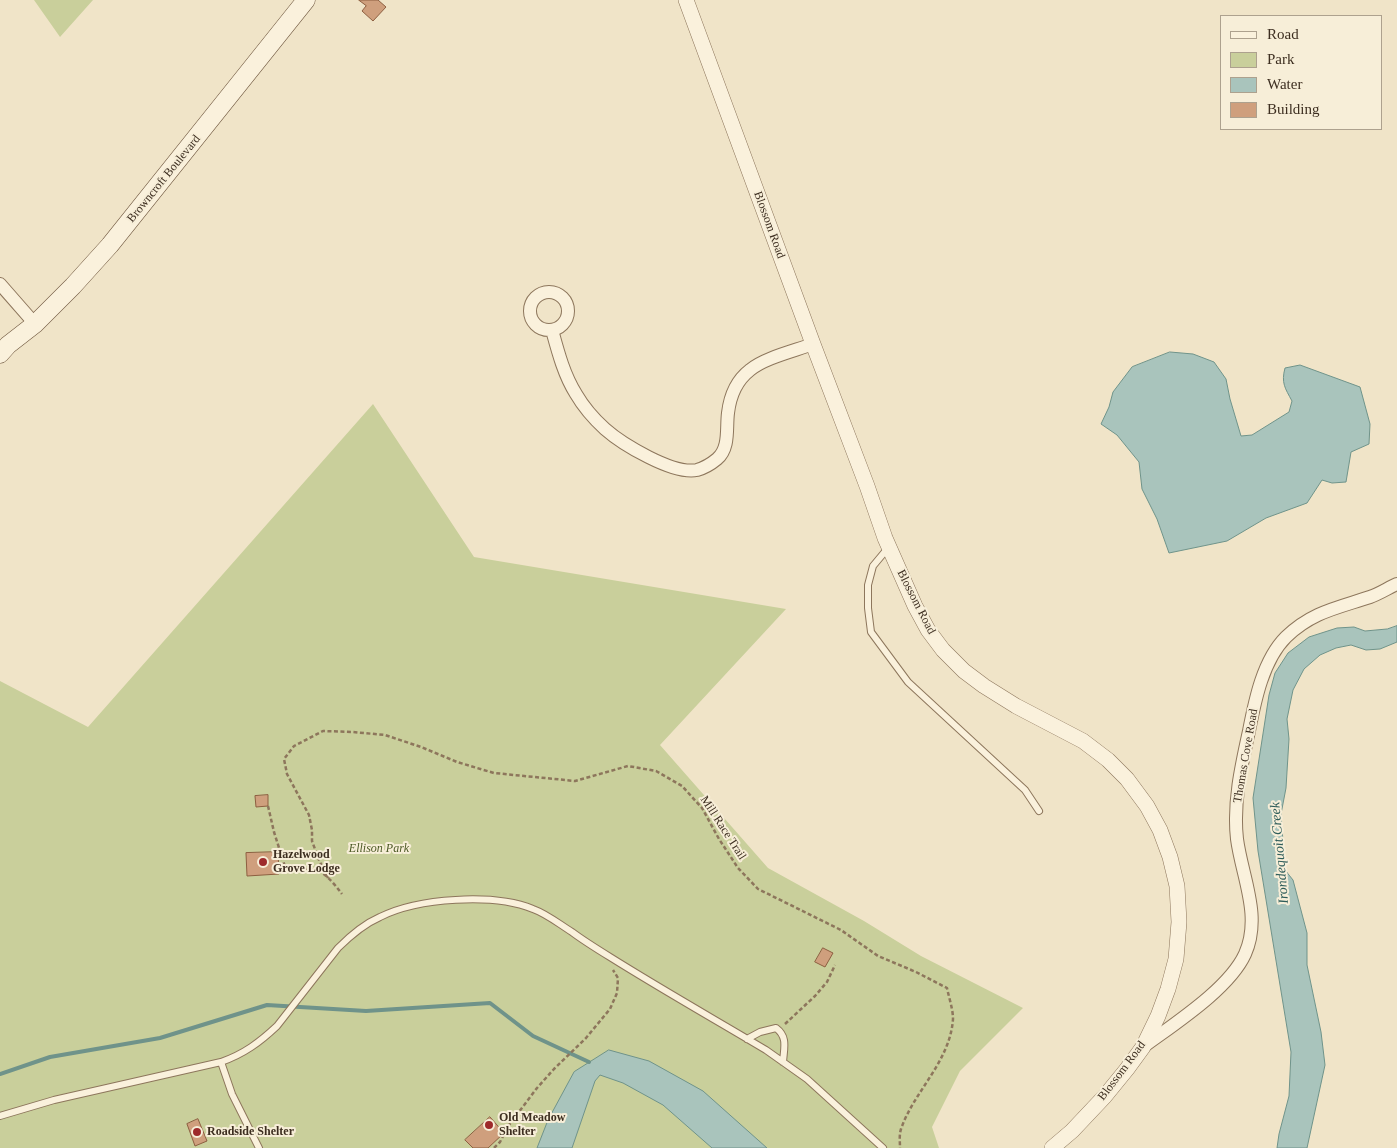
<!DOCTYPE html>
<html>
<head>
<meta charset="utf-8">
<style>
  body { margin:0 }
  #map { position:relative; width:1397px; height:1148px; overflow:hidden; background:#f0e4c8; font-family:"Times New Roman",serif }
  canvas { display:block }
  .legend { position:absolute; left:1220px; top:15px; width:162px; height:115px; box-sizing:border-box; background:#f7eed8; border:1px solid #ada18e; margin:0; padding:6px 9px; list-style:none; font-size:15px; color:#3d2e20 }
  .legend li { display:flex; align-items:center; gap:10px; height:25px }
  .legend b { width:25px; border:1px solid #ada18e }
</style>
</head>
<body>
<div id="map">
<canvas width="1397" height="1148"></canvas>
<ul class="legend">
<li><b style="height:6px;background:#faf1dc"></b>Road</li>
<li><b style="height:14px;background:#c9cf9b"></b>Park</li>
<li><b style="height:14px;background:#a9c4bc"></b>Water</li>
<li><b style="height:14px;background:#cf9f7d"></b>Building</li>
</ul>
</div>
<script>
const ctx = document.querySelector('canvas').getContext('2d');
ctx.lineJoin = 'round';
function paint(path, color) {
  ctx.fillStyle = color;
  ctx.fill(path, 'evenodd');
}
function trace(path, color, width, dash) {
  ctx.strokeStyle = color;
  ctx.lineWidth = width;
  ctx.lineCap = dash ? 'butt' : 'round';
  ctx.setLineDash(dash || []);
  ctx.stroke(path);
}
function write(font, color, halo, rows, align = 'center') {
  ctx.font = font + ' "Times New Roman",serif';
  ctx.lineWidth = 4;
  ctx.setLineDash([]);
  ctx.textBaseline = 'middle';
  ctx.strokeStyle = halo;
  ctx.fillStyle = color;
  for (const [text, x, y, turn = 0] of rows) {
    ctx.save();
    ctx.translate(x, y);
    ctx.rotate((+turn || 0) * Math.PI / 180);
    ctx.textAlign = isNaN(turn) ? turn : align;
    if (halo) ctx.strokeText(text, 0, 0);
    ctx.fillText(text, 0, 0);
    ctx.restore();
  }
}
paint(new Path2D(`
  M34,0H93L60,37Z
  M373,404L474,557L786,609L660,745L768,868L864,921L921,956L1023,1008L960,1071L932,1127L939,1148H0V681L88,727Z`), '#c9cf9b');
const water = new Path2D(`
  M1170,352L1193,354L1214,362L1226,379L1230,399L1241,436L1252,435L1289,412L1292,401C1285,388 1281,383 1285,368L1300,365L1360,387L1370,424L1369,444L1351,452L1346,482L1332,483L1322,480L1307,503L1266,518L1227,541L1169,553L1157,519L1142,489L1139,462L1117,435L1101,424L1109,407L1113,392L1132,367Z
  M1397,626V642L1380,649L1366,650L1351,645L1336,648L1320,655L1304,669L1293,690L1287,719L1289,739L1286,788L1281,814L1285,870L1293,880L1307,933V965L1321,1032L1325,1065L1307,1148H1277L1279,1134L1289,1096L1291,1052L1258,851L1253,798L1269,695L1275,673L1288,653L1309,637L1337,628L1354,627L1365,631L1387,629Z
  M609,1050L649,1061L703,1091L767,1148H712L663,1105L623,1083L600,1075L595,1081L572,1148H537L548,1120L574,1072Z`);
paint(water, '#a9c4bc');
trace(water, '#6f938a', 1);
trace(new Path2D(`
  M0,1074L50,1057L160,1038L267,1005L366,1011L490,1003L533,1036L589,1062`), '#6f938a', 4);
const building = new Path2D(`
  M359,0H378L386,7L373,21L362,11L366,6Z
  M268,795V806L256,807L255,796Z
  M278,852L279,874L247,876L246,853Z
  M823,948L833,953L825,967L815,962Z
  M490,1117L504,1133L488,1148H473L465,1140Z
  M198,1119L207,1141L195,1146L187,1124Z`);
paint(building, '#cf9f7d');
trace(building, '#8d5f41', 1);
const service = new Path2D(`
  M888,548L873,566L868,585V608L871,632L908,682L1025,790L1039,811
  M747,1039L760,1032L776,1028C788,1037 784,1048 783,1062
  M221,1062L232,1094L259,1148
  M0,1116L54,1100L221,1062C244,1054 260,1042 277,1026L338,948C351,935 364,924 380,917C418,898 493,893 533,909C547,914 559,924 572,932C584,941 597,949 610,957C661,989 714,1019 766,1050L807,1079L883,1148`);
const minor = new Path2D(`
  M0,284L35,324
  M530 311a19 19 0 1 1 38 0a19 19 0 1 1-38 0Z
  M552,330C558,352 564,375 576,394C583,406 594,419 605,429C622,444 673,475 697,470C704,468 711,464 717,459C730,448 726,428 728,413C730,396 737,380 750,370C764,358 794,351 813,344
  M1143,1047C1174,1024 1229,989 1245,954C1262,916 1242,877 1237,839C1233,803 1241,767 1249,731C1255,700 1263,660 1286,637C1312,612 1337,608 1370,597C1379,594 1388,588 1397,584`);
const tertiary = new Path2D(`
  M686,0L813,344L867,486L885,538L915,606L928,630L943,650L964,671L984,686L1016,706L1083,741L1108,760L1127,779L1147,806L1160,830L1170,857L1177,886L1179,922L1176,959L1168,989L1158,1016L1143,1047L1127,1069L1105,1096L1072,1131L1052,1148`);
const secondary = new Path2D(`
  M0,354L8,345L35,324L73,286L110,245L306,0`);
trace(service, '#8d765c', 8);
trace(minor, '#8d765c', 14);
trace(tertiary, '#8d765c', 16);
trace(secondary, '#6f573f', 19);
trace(new Path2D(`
  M268,806L274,832L286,870
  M279,870C291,870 308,867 319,871C328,876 336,886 342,894
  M328,878L319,860L312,841V830L309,815L287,774L284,759L294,746L323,731L353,732L385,735L421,747L457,762L494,773L575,781L628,766L656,771L682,786L702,808L719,839L738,868L758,889L841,930L878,956L916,972L947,988C949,998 953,1009 953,1019C950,1062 914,1091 901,1129C899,1135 900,1142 900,1148
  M785,1024L815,996L827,982L835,965
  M494,1148L500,1142L509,1125L537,1088L554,1069L586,1038L610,1009L617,993L618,978L613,970`), '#8d765c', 2.5, [4, 2.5]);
trace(service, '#faf1dc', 6);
trace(minor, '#faf1dc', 12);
trace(tertiary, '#faf1dc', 15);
trace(secondary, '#faf1dc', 18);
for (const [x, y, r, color] of [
  [263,862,5,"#9e2a2b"],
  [489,1125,5,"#9e2a2b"],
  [197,1132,5,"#9e2a2b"]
]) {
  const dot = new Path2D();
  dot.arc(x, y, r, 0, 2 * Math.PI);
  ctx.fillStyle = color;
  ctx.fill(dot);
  trace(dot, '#f7eed8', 2);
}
write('12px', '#3d2e20', '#f7eed8', [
  ["Browncroft Boulevard",164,179,-51],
  ["Blossom Road",769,225,70],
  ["Blossom Road",916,602,63],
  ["Thomas Cove Road",1246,756,-80],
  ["Mill Race Trail",723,828,57],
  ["Blossom Road",1122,1071,-53]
]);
write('italic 12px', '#4d5a26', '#f7eed8', [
  ["Ellison Park",379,849]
]);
write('bold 12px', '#3d2e20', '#f7eed8', [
  ["Hazelwood",273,855],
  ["Grove Lodge",273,869],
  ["Old Meadow",499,1118],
  ["Shelter",499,1132],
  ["Roadside Shelter",207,1132]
], 'left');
write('italic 14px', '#2f5d5a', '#f7eed8', [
  ["Irondequoit Creek",1280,853,-95]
]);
</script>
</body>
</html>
